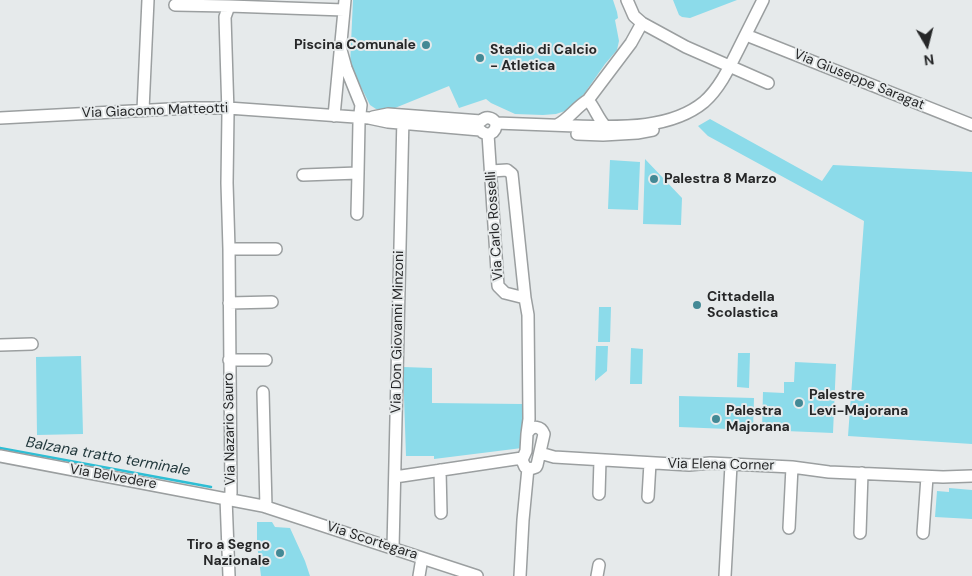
<!DOCTYPE html>
<html>
<head>
<meta charset="utf-8">
<style>
  body { margin:0 }
  #map { position:relative; width:972px; height:576px; overflow:hidden; background:#e6eaeb; font-family:"DM Sans",sans-serif }
  canvas { display:block }
  .north { position:absolute; left:902px; top:20px; width:50px; height:50px; -webkit-text-stroke:4px #e6eaeb; paint-order:stroke; rotate:172deg; font-size:14px; font-weight:700; line-height:20px; text-align:center; color:#262728 }
  .north::after { content:''; display:block; margin:auto; width:18px; height:22px; background:#262728; clip-path:polygon(50% 0,100% 100%,50% 72%,0 100%) }
</style>
</head>
<body>
<div id="map">
<canvas width="972" height="576"></canvas>
<div class="north">N</div>
</div>
<script>
const ctx = document.querySelector('canvas').getContext('2d');
ctx.lineJoin = 'round';
function paint(path, color) {
  ctx.fillStyle = color;
  ctx.fill(path, 'evenodd');
}
function trace(path, color, width, dash) {
  ctx.strokeStyle = color;
  ctx.lineWidth = width;
  ctx.lineCap = dash ? 'butt' : 'round';
  ctx.setLineDash(dash || []);
  ctx.stroke(path);
}
function write(font, color, halo, rows, align = 'center') {
  ctx.font = font + ' "DM Sans",sans-serif';
  ctx.lineWidth = 4;
  ctx.setLineDash([]);
  ctx.textBaseline = 'middle';
  ctx.strokeStyle = halo;
  ctx.fillStyle = color;
  for (const [text, x, y, turn = 0] of rows) {
    ctx.save();
    ctx.translate(x, y);
    ctx.rotate((+turn || 0) * Math.PI / 180);
    ctx.textAlign = isNaN(turn) ? turn : align;
    if (halo) ctx.strokeText(text, 0, 0);
    ctx.fillText(text, 0, 0);
    ctx.restore();
  }
}
paint(new Path2D(`
  M353,0H613L617,12L618,18L615,20L619,41L617,50L605,64L584,94L572,106L565,111L556,114L543,115L515,114L491,103L486,99L459,108L449,86L390,110L376,109L370,105L350,65Z
  M673,0H737L690,18L682,17L679,15Z
  M710,119L822,181L833,165L972,172V444L848,436L864,221L708,136L698,126Z
  M645,159L682,198L681,225L643,224Z
  M610,160L640,162L638,210L608,209Z
  M599,307H611L610,342H598Z
  M596,346H608L607,371L595,381Z
  M631,348L643,349L642,384H630Z
  M738,353H750L749,388L737,387Z
  M81,356L83,434L37,435L36,357Z
  M795,362L836,364L833,433L762,430L763,392L784,393V382H794Z
  M403,367L432,368V403L522,404V448L434,459V456H406Z
  M679,396L754,398L753,430L679,427Z
  M949,488L972,490V519L935,517L937,491L949,492Z
  M257,522H272L275,527L290,528L305,561L310,576H261L257,544Z`), '#8cdbea');
trace(new Path2D(`
  M0,448L211,487`), '#2ebed4', 2.5);
const minor = new Path2D(`
  M627,0L634,16L642,23L686,47L768,83
  M175,5L229,6
  M746,35L972,125
  M341,50L346,68L361,105L359,122L358,173
  M588,100C595,108 598,119 606,127
  M143,110L148,0
  M334,116L345,0
  M373,117L388,114L481,121C486,116 492,117 496,123C522,124 549,125 576,126C617,127 670,130 704,102C720,88 730,66 739,48C747,32 755,16 763,0
  M0,118L189,108H228L369,118L388,122L480,130C487,138 497,133 496,123
  M557,125C569,119 576,107 588,100L631,43L642,23
  M488,134L498,286L505,293L525,298
  M577,134L603,135L637,133L653,130
  M491,171L507,170L512,174L525,298L528,315L529,419L527,434L526,451L522,460L525,467L530,469L536,467L537,465L544,434C541,426 533,425 528,432
  M303,175L358,173L357,214
  M229,249H276
  M229,303L272,302
  M0,345L32,344
  M229,360H266
  M263,392L266,507
  M540,453L554,457L689,465L710,463L792,467L829,472L943,477L972,476
  M0,456L263,506L477,576
  M440,470L441,513
  M395,477L522,458
  M599,494L600,460
  M648,497L650,463
  M226,498L229,576
  M230,499L231,493L229,249L227,183L228,113L225,17L229,6L344,10
  M789,528L792,467
  M860,533L862,473
  M923,533L927,477
  M393,548L403,117
  M419,576L422,558
  M520,576L523,520L528,468
  M597,576L599,565
  M725,576L731,465`);
trace(minor, '#9b9fa0', 14);
trace(minor, '#fff', 11);
for (const [x, y, r, color] of [
  [426,45,5,"#438995"],
  [480,58,5,"#438995"],
  [654,179,5,"#438995"],
  [697,305,5,"#438995"],
  [799,403,5,"#438995"],
  [716,419,5,"#438995"],
  [280,553,5,"#438995"]
]) {
  const dot = new Path2D();
  dot.arc(x, y, r, 0, 2 * Math.PI);
  ctx.fillStyle = color;
  ctx.fill(dot);
  trace(dot, '#e6eaeb', 2);
}
write('bold 14px', '#262728', '#e6eaeb', [
  ["Piscina Comunale",416,45,"right"],
  ["Stadio di Calcio",490,50],
  ["- Atletica",490,66],
  ["Palestra 8 Marzo",664,179],
  ["Cittadella",707,297],
  ["Scolastica",707,313],
  ["Palestre",809,395],
  ["Levi-Majorana",809,411],
  ["Palestra",726,411],
  ["Majorana",726,427],
  ["Tiro a Segno",270,545,"right"],
  ["Nazionale",270,561,"right"]
], 'left');
write('14px', '#262728', '#e6eaeb', [
  ["Via Giuseppe Saragat",859,80,22],
  ["Via Giacomo Matteotti",155,111,-2],
  ["Via Carlo Rosselli",495,226,-94],
  ["Via Don Giovanni Minzoni",398,332,-89],
  ["Via Nazario Sauro",230,429,-91],
  ["Via Elena Corner",721,465,1],
  ["Via Belvedere",113,477,10],
  ["Via Scortegara",372,541,18]
]);
write('italic 15px', '#1e3539', '#e6eaeb', [
  ["Balzana tratto terminale",108,457,10]
]);
</script>
</body>
</html>
